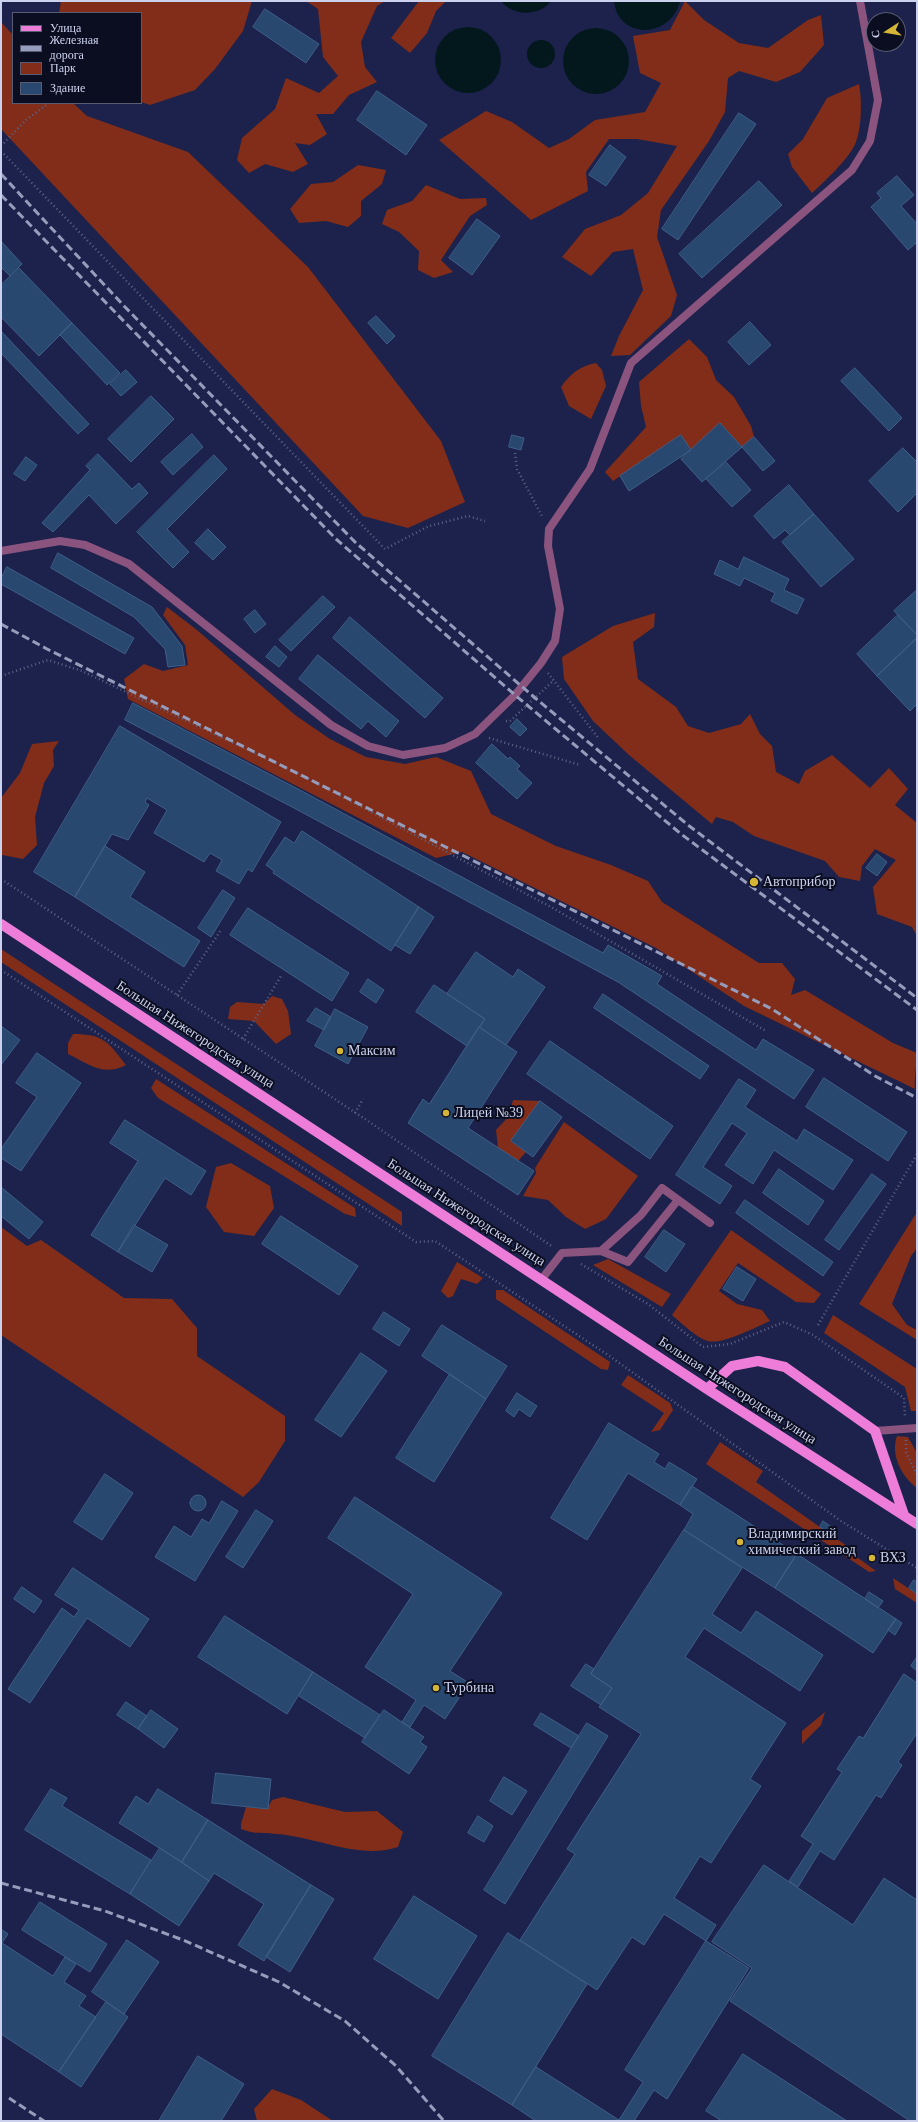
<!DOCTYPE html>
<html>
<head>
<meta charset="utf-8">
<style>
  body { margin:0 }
  #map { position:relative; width:918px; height:2122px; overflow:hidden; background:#1c224b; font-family:Georgia,serif }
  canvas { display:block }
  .frame { position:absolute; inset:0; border:2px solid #ccd2ed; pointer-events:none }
  .legend { position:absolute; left:12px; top:12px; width:130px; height:92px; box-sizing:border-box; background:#0b0e20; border:1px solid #585c72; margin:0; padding:5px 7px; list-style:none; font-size:12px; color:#ccd2ed }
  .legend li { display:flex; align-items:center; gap:8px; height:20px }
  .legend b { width:20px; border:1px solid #585c72 }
  .north { position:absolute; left:866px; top:12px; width:40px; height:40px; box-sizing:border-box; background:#0b0e20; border:1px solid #585c72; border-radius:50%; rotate:258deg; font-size:11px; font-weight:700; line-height:16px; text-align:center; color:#ccd2ed }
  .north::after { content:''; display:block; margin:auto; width:14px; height:18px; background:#d5b535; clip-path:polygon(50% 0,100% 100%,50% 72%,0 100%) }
</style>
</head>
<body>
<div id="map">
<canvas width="918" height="2122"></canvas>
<div class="frame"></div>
<ul class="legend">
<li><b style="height:5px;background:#ee7cd9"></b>Улица</li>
<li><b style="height:5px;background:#969cbb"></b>Железная дорога</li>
<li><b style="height:11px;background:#812d19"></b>Парк</li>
<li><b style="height:11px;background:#29486f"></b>Здание</li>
</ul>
<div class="north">С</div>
</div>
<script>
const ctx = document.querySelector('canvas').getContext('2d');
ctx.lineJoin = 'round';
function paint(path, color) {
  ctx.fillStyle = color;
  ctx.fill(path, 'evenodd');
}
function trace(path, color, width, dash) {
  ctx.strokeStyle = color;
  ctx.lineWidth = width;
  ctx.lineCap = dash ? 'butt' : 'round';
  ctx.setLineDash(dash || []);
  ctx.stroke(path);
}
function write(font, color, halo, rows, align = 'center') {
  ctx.font = font + ' Georgia,serif';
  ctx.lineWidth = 4;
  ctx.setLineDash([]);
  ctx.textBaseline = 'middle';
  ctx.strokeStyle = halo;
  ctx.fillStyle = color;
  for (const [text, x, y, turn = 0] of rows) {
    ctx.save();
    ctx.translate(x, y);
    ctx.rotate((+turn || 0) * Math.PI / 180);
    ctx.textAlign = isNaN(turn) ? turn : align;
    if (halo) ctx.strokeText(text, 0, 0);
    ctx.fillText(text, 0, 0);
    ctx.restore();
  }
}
paint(new Path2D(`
  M61,1H252L243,31L215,69L195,90L150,105L141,102V13H59Z
  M306,1H385L377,6L361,42L365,67L377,82L349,95L333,114H316L327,134L310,145L295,143L308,164L293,172L265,164L249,173L237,160L242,138L275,109L286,78L319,93L338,76L323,57L318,9Z
  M419,1H446L436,11L427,33L410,53L391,38Z
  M685,1L704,20L739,43L768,48L808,20L821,15L824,45L800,72L776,82L739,71L728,78L725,112L709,141L661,210L657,237L677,295L671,316L630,355L611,356L619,336L643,290L633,249L613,252L591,276L562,257L585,229L621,215L648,193L677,146L637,139H609L586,172L588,191L531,220L439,140L486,111L512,122L549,148L569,139L595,120L645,112L661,83L640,73L633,36L670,30Z
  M1,22L13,35V103H73L87,116L188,152L308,267L441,441L465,502L408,528L363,516L1,129Z
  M859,84C862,99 862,127 856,142C850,158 825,181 812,193L792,167L788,154L803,139L827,98Z
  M358,165L386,170L382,184L361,201V216L348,227L326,221L299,223L290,209L311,184L333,182Z
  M426,185L460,199L486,198L487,205L470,216L441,260L453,272L434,278L418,270L419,251L399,232L382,224L387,210L412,201Z
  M689,339L707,357L716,380L734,397L751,426L754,437L742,447L720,423L691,450L681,435L613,481L605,472L646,427L641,406L639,382Z
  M596,363L602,370L606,386L591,419L569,406L561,387C570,374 580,366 596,363Z
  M167,607L197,630L295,715L330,739L366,757L405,764L436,757L471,771L491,814L556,846L611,865L648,881L662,902L759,963H782L795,979L791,995L805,990L893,1043L917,1053C917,1066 914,1076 915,1089L744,1006L656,948L462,852L436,858L128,699L124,679L144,664L163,671L188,665L185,645L163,615Z
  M655,613L654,627L633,642L638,679L676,707L688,726L709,733L741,724L750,714L760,734L772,746L776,772L799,784L805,771L832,755L870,788L889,768L908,789L895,805L917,823V936L912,927L877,914L873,887L896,860L875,849L862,866L860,881L839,877L825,861L754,836L733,822L716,817L712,824L629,755L593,721L564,679L562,657L613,626Z
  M59,741L53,750L54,766L44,783L35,817L37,845L23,859L2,855L1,798L20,773L32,744Z
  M1,949L402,1212V1226L1,962Z
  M272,996L282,999L288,1011L291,1034L276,1044L254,1021L228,1019L230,1007L237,1002L264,1004Z
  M73,1034C104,1034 108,1042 126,1065C103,1077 89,1064 68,1054V1043Z
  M156,1079L355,1208L356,1217L345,1214L158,1098L151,1088Z
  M513,1100L540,1101L511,1141L526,1152L518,1161L498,1148L496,1130L509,1116Z
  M564,1122L638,1176L606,1219L585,1229L566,1217L548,1200L523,1196L536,1173L535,1168Z
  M231,1163L270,1186L274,1208L254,1236L224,1232L206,1207L216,1167Z
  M917,1212V1248L911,1256L892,1304L907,1325L917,1330V1340L859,1304Z
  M1,1227L27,1246L41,1240L124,1298L172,1299L197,1328V1356L285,1416V1441L259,1482L243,1497L1,1335Z
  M731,1230L821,1294L814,1303L796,1302L738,1263L719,1291L737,1304L762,1310L770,1321C756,1327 722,1345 708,1341C698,1339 680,1322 672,1315Z
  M608,1259L671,1294L662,1307L593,1265Z
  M457,1262L483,1278L477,1284L461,1279L453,1296L448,1298L441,1291Z
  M496,1290H503L610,1362L608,1370L601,1369L496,1299Z
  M833,1315L917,1369V1411H911L905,1387L824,1333Z
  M628,1375L670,1403L673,1410L660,1430L651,1432L664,1413L621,1385Z
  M897,1436L908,1437L917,1453V1488C902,1477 890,1455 897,1436Z
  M720,1442L763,1471L756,1482L854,1551V1555L876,1571L869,1572L706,1464Z
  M893,1578L917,1594V1603L895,1589Z
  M825,1712L821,1725L802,1744V1731Z
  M283,1797L345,1812L377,1811L403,1832L398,1847C359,1860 317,1837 277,1834C262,1832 257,1835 241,1829V1824L246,1807L267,1809L272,1800Z
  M272,2089L301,2100L333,2121H257L254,2109Z`), '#812d19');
paint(new Path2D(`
  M501,1H551C539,17 512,16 501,1Z
  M614,1H680C671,39 618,40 614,1Z
  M435 60a33 33 0 1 1 66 0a33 33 0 1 1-66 0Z
  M563 61a33 33 0 1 1 66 0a33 33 0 1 1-66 0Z
  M527 54a14 14 0 1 1 28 0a14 14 0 1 1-28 0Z`), '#03181d');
const building = new Path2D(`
  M265,9L319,44L306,63L253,27Z
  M377,91L427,125L406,155L357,120Z
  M739,113L756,124L678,240L662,229Z
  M610,145L626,157L606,186L589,175Z
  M897,176L914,195L901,206L917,224V242L908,250L871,207L881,198L877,193Z
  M759,181L782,205L702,278L679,254Z
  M477,219L500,236L472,275L449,258Z
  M1,241L22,264L10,276L1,267Z
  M19,268L72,323L39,356L1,317V285Z
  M376,316L395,336L387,344L368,323Z
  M750,322L771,345L749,365L728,342Z
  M72,323L120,373L107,385L60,335Z
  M1,331L89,424L78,434L1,353Z
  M855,368L902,418L889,431L841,381Z
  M126,370L137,382L121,396L110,384Z
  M151,396L174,419L131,462L108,439Z
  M720,423L742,447L702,482L681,459Z
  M192,434L203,447L173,475L161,462Z
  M512,435L524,438L521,450L509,447Z
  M681,435L691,450L629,491L620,476Z
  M754,437L775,461L763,471L742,447Z
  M903,448L917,462V493L898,512L869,481Z
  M98,454L132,489L139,483L148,493L116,524L89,495L53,532L42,523L90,470L86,466Z
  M214,455L227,469L167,529L189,552L173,568L137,532Z
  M26,457L37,465L25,481L14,474Z
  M726,462L751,490L732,507L706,479Z
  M789,485L814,514L790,535L785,530L774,539L754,516Z
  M814,514L854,559L821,587L782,542Z
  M208,529L226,547L213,560L195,543Z
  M58,553L152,607L182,646L185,665L168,667L165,649L134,617L51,568Z
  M744,557L789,579L784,590L804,599L797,614L771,601L775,593L744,578L740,586L714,574L720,560L738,569Z
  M7,567L134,638L125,654L1,584V579Z
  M917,590V635L894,611Z
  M323,596L335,607L291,651L279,640Z
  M255,610L266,624L255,633L244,619Z
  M898,615L917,635V638L877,676L857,654Z
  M350,617L443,698L425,718L333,638Z
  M917,638V704L910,711L877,676Z
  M275,646L287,657L279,667L266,657Z
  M318,655L399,721L386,737L368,721L361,729L299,679Z
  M133,703L300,790L603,953L608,945L662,976L657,984L756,1050L763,1039L814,1070L794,1099L618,982L294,808L125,720Z
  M517,719L527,729L520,736L510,727Z
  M120,726L281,822L252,872L248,869L239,884L216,871L222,860L210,853L204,862L154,833L167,810L147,798L145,802L149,805L128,840L112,834L75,897L34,872Z
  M492,744L508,759L510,757L520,766L517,769L532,783L517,799L476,763Z
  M302,831L419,907L391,951L273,873L274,871L266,865L285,837L294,843Z
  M105,846L145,872L130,897L200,941L184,967L75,897Z
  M877,854L887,862L877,876L866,868Z
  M223,890L235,898L211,937L198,928Z
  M419,907L434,917L410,954L395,945Z
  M248,908L349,973L332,1001L230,935Z
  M476,952L513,977L518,969L545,987L506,1045L479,1027L485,1019L447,994Z
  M368,979L384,990L376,1003L360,992Z
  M434,985L485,1019L467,1046L416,1012Z
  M603,994L709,1066L700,1079L594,1008Z
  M316,1008L331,1017L324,1030L307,1021Z
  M335,1009L368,1027L348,1064L315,1046Z
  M1,1026L20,1040L1,1065Z
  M479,1027L517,1052L468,1128L534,1171L518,1195L408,1123L423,1099L429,1104Z
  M550,1041L673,1126L650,1159L527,1074Z
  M37,1053L81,1083L21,1171L1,1158V1149L37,1097L16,1083Z
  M824,1078L907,1132L888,1161L806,1107Z
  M739,1079L756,1090L745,1107L797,1141L804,1129L853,1160L833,1190L774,1150L753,1184L725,1165L747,1133L732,1123L703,1167L732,1186L720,1204L676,1175Z
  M540,1101L562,1117L533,1157L511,1141Z
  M125,1120L206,1171L191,1195L165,1178L118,1252L91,1235L138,1161L110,1143Z
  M779,1169L824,1201L808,1225L763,1193Z
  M872,1174L886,1184L839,1250L825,1240Z
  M1,1187L43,1222L29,1239L1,1216Z
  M745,1200L833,1262L823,1276L736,1213Z
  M281,1216L358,1266L339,1295L262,1244Z
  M134,1225L168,1245L152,1272L118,1252Z
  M664,1230L685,1244L666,1272L645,1257Z
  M737,1267L756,1279L743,1301L723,1289Z
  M384,1312L410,1329L399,1346L373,1329Z
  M442,1325L507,1366L486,1399L422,1356Z
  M361,1353L387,1371L341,1437L315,1420Z
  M450,1374L486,1399L434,1482L396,1458Z
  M517,1393L537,1406L530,1417L519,1409L514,1417L506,1411Z
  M609,1423L659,1454L654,1462L665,1469L669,1462L697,1479L680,1505L628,1473L587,1540L551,1518Z
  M105,1474L133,1493L102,1540L74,1522Z
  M692,1486L797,1554L775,1588L684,1530L693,1514L680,1505Z
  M190 1503a8 8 0 1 1 16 0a8 8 0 1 1-16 0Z
  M355,1497L502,1593L450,1671L469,1683L445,1719L424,1705L410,1727L402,1722L416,1700L365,1667L413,1594L328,1538Z
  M222,1501L238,1511L195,1581L155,1557L174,1526L191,1537L202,1519L209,1523Z
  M256,1510L273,1521L243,1568L226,1557Z
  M823,1521L833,1528L830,1534L820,1527Z
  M684,1530L742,1568L712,1614L741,1633L756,1611L823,1655L800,1691L704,1628L685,1657L786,1723L750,1779L761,1786L711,1863L700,1856L674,1898L716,1925L706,1941L664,1914L644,1945L632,1937L597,1990L520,1940L575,1854L567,1849L641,1734L599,1707L612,1688L591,1674Z
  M797,1554L896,1619L873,1653L775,1588Z
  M73,1568L149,1619L130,1647L87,1618L30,1703L8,1689L62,1608L74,1617L79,1610L55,1595Z
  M914,1580L917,1582V1594L909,1588Z
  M22,1587L42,1601L34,1613L14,1599Z
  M869,1592L883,1601L878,1608L865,1599Z
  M225,1616L313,1672L287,1714L198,1657Z
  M896,1619L902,1623L895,1635L888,1630Z
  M917,1657V1671L911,1666Z
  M586,1664L594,1669L591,1674L612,1688L601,1705L571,1686Z
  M313,1672L380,1715L365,1738L299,1696Z
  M904,1674L917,1683V1733L898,1762L902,1765L881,1798L876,1795L834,1860L820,1851L798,1887L789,1881L813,1844L801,1836L842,1772L837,1769L859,1736L863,1738Z
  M126,1702L147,1716L138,1729L117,1715Z
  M151,1710L178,1729L164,1748L138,1729Z
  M384,1710L424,1737L420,1742L427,1747L409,1774L362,1742Z
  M541,1713L579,1736L571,1748L534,1725Z
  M587,1723L608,1736L505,1904L484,1890Z
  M216,1773L271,1779L268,1809L212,1803Z
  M504,1777L527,1791L512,1815L490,1801Z
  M51,1789L67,1798L62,1806L151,1860L130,1894L25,1830Z
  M158,1789L208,1820L182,1862L119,1823L136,1796L148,1804Z
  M478,1816L493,1826L484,1842L468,1833Z
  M208,1820L311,1885L264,1961L238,1945L264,1904L214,1873L209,1881L182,1862Z
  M160,1848L209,1881L179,1926L130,1894Z
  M764,1865L853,1925L884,1878L917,1900V2121H910L730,2001L752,1968L712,1942Z
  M311,1885L334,1899L290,1972L266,1957Z
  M414,1896L477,1936L438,1999L374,1959Z
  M40,1902L107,1944L90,1972L22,1930Z
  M1,1929L8,1934L2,1943L53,1976L65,1957L76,1964L64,1982L86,1996L79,2006L96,2017L59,2072L1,2034Z
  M508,1933L587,1984L512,2105L432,2056Z
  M127,1940L159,1962L124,2014L92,1992Z
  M706,1941L749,1968L667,2099L654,2090L634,2121H620L619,2120L643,2082L625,2070Z
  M106,2002L128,2017L81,2087L59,2072Z
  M743,2054L847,2121H722L706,2111Z
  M198,2056L244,2084L221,2121H159Z
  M536,2067L619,2120L620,2121H536L512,2105Z`);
paint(building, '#29486f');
trace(building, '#3f5f87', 1);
trace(new Path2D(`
  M1,146L26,120L49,103
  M1,151L385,549L429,526L468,516L485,521
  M515,453L517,469L543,518
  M548,673L599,739
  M1,676L48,660L82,671L305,777L551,907L766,1031
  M506,721H510L553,681
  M489,738L580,765
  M1,879L371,1123L553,1247
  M1,970L416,1242L435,1241L608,1355L841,1521L917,1568
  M177,995L221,930
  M243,1039L281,976
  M355,1113L363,1099
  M581,1264L648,1304L703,1347L730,1344L784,1322L813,1335L904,1398L905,1417
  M818,1325L917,1154
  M906,1440V1452L917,1475`), '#5d6387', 2.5, [1, 3]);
trace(new Path2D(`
  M601,1251L628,1262L678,1200
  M541,1280L562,1253L601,1251L641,1215L662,1188L710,1223
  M875,1431L917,1428`), '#8a547f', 8);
trace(new Path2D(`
  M1,551L60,541L85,545L129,564L331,725L368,746L403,755L445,748L475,734L515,695L541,663L555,641L560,609L548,546L549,529L590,469L631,363L852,170L870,141L878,100L860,1`), '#8a547f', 8);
trace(new Path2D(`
  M1,924L707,1389L917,1524
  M707,1389L732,1366L758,1361L785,1367L875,1431L904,1515`), '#ee7cd9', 10);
trace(new Path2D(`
  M1,174L125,307L355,542L534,697L688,825L917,998
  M1,195L336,539L515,695L681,834L917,1010
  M1,624L47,649L772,1009L875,1076L917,1098
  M1,1883L105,1911L183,1940L279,1982L345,2021L396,2066L444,2121
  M9,2098L44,2121`), '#969cbb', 3, [8, 4]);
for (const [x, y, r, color] of [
  [754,882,5,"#d5b535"],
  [340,1051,4,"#d5b535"],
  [446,1113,4,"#d5b535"],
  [740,1542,4,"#d5b535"],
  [872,1558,4,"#d5b535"],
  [436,1688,4,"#d5b535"]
]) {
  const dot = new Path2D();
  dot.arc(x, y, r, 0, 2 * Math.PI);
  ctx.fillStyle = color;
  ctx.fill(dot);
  trace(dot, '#0b0e20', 1.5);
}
write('14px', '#ccd2ed', '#0b0e20', [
  ["Автоприбор",763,882],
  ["Максим",348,1051],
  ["Лицей №39",454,1113],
  ["Владимирский",748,1534],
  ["химический завод",748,1550],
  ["ВХЗ",880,1558],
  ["Турбина",444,1688]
], 'left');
write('14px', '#ccd2ed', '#0b0e20', [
  ["Большая Нижегородская улица",195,1035,33],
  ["Большая Нижегородская улица",466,1213,33],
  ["Большая Нижегородская улица",737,1391,33]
]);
</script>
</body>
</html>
